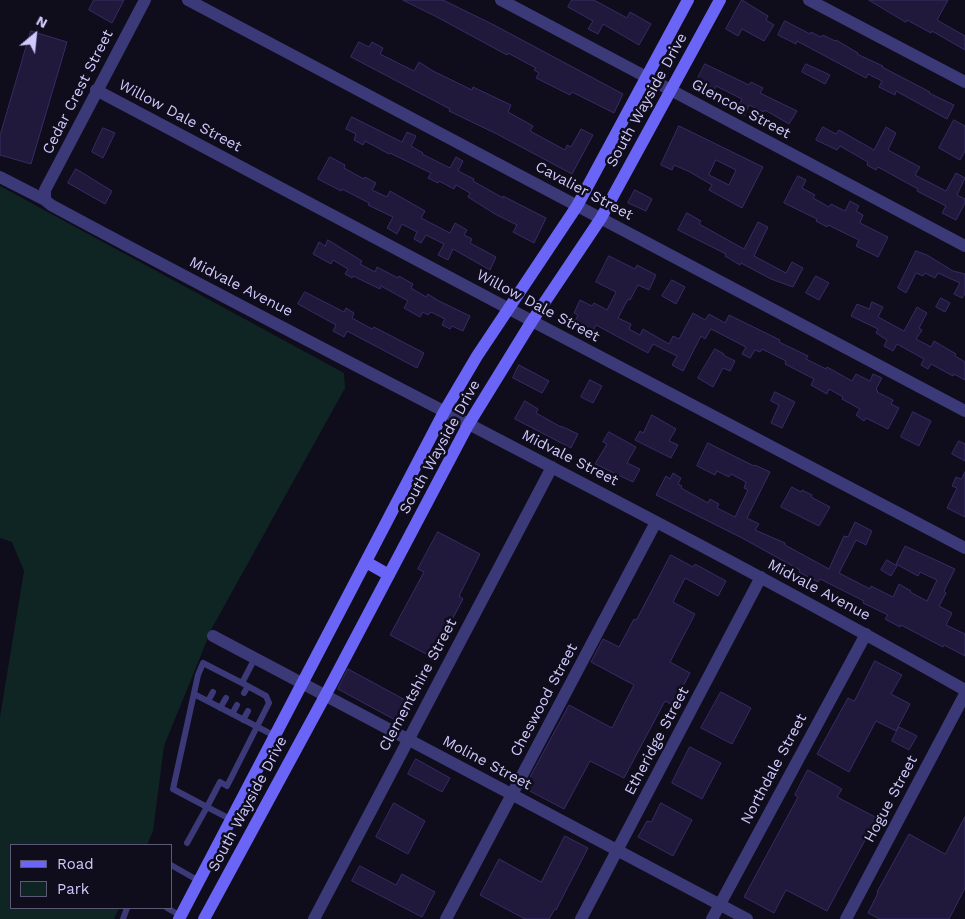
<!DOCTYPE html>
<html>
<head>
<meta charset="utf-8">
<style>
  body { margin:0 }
  #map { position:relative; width:965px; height:919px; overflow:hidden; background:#0f0c1b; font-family:"Work Sans",sans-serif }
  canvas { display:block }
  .legend { position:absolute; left:10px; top:844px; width:162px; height:65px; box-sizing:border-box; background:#0f0c1b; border:1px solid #5c5875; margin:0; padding:6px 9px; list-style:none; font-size:15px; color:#cfc9fc }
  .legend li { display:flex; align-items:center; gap:10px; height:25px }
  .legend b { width:25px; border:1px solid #5c5875 }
  .north { position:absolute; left:10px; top:10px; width:50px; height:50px; -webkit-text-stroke:4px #0f0c1b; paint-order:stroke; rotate:28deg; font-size:14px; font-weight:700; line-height:20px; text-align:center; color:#cfc9fc }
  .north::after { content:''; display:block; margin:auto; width:18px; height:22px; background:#cfc9fc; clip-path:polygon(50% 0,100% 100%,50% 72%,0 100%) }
</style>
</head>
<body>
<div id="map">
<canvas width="965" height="919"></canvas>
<ul class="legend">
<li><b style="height:6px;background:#6a65f7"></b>Road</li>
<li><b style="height:14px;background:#0f2524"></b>Park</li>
</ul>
<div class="north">N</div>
</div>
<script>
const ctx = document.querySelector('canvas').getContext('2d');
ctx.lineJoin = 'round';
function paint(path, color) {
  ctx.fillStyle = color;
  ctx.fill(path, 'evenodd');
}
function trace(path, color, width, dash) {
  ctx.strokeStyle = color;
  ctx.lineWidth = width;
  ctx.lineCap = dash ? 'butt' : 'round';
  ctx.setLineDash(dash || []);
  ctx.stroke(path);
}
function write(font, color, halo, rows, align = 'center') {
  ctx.font = font + ' "Work Sans",sans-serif';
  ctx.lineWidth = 5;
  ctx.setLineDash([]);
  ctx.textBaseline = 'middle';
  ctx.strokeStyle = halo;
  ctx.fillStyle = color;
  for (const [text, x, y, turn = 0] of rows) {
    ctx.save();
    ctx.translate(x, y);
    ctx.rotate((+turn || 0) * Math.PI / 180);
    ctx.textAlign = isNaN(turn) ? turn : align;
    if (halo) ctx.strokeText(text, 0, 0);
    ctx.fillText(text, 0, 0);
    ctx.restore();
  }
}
paint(new Path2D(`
  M0,186L344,373L345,388L212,628L164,746L153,831L147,845H11V908H119L114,919H0V717L24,571L12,542L0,538Z`), '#0f2524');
const building = new Path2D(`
  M94,0H124L112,23L89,10Z
  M403,0H443L492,24L623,94L614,113L572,92L570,95L536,78L539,73L534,70L536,68L508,53L507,55L437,17Z
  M572,0H594L627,18L630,12L651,24L639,45L603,24L598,34L588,29L593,21L568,7Z
  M742,0L768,16L766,20L774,25L764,41L742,29L738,36L726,29Z
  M869,0H948L937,20L965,36V50L932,31L931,33L907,20L906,22Z
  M785,21L810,34L811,32L821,37L823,35L835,41L836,40L858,53L857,54L883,66L882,67L930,92L929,93L954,105L947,119L896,91L895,95L879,87L882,81L868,74L866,78L797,41L796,44L778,35Z
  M31,31L67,42L31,164L0,155V136Z
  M359,42L369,47L372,42L383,48L380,54L414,71L419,62L433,71L472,90L473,87L511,105L508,112L533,126L530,131L565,150L567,145L571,147L581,129L593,135L572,174L497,134L449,111L450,109L351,57Z
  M705,64L749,85L751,82L763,88L760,93L797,111L789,124L765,110L764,112L749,105L744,116L736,111L742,99L716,86L713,93L695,84Z
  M806,64L830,75L825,84L802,72Z
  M352,117L402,142L407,132L416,136L411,146L423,153L422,154L450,168L456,157L463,161L458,171L474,179L473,181L503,198V196L546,218L534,243L513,232L517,225L495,214L468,197L470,193L456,185L454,189L439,181L438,183L428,178L431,173L390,153L389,154L365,141L363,145L354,140L356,134L346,129Z
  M954,120L965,126V151L960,160L939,148Z
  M679,126L763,167L742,208L709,190L712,185L690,172L674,165L672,170L661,165ZM716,160L736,170L729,185L709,175Z
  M823,127L836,134L839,130L874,150L886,127L896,133L888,150L920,167L915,175L946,191L956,173L965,178L957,195L965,199V203L956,220L942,213L946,206L917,191L918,189L878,167L876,170L867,165L868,162L840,146L837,150L816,140Z
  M103,128L115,133L103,158L92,152Z
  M330,157L345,165L344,168L364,179L365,177L376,183L372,190L387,197L390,191L425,211L421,218L450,233L455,223L467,230L464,235L472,239L470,243L496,257L490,270L453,249L448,260L438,255L444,244L426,235L421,243L414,239L417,232L402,224L397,234L387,228L393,217L368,205L369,203L342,189L341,191L318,179Z
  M76,169L112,191L105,204L68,183Z
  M798,176L806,180L802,188L815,195L813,198L829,207L831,204L845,211L850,201L859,206L856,211L863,215L860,223L888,237L878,257L856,246L859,240L828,225L827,227L816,221L817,219L784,203Z
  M635,190L652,199L646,211L628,203Z
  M687,213L701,221L699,224L744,249L758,222L768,227L754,256L786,273L792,262L803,268L793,287L771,279L741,263L740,265L725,256L726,254L678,230Z
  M328,240L362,261L360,264L375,272L377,267L398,278L399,276L413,284L411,288L426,297L428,294L437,300L470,316L463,331L452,326L450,329L442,325L445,319L431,312L428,315L423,312L420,317L404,308L408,301L381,286L380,289L353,276L352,278L345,274L348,269L333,260L331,264L313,254L319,242L325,246Z
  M916,251L927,255L953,271L965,274V294L962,298L954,294L960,283L938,273L935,278L925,273L923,276L916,273L906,293L898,288Z
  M609,256L635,269L637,265L656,275L649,290L638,285L630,300L628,299L618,318L631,324L629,329L640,335L643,329L669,344L673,336L679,339L693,313L705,320L709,314L725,323L729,315L780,340L779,342L808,356L806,359L826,369L827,367L852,381L856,374L870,381L873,374L882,378L876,389L878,391L877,392L893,400L891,404L899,408L888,429L866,418L864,421L856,415L860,409L842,399L843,397L829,389L827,394L811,385L814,379L785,364L786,361L762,349L760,352L755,350L750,358L742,354L746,347L711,329L705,339L701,336L683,371L672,365L677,356L653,344L648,353L596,325L591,335L582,330L583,328L574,323L578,315L574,313L580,300L592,306L594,303L607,310L616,292L596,282Z
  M816,276L829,283L819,300L806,293Z
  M672,280L685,287L676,304L662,296Z
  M305,292L344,312L346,308L354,313L352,318L372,329L374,327L424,353L417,368L347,331L344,337L333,331L336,325L298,304Z
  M941,298L950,303L945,312L936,307Z
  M872,302L883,307L878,317L904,331L917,307L927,313L919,328L922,330L916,339L931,347L934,341L956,354L955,356L965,362V380L954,374L953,376L931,364L928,369L921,365L924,359L897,344L893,351L884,346L887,340L876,333L878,329L851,316L857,304L869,309Z
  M715,349L724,354L723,355L735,361L730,371L723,368L713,387L698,378Z
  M519,365L549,381L542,393L513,378Z
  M590,380L602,386L593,403L581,397Z
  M775,392L795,402L782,428L771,423L779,405L771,401Z
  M525,401L538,409L536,413L561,427V426L578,434L571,448L515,419Z
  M913,412L931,421L919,446L901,437Z
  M652,415L676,429L669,441L678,445L671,458L635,440L640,431L643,433Z
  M609,432L636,447L627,463L640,469L633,482L595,464L607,444L603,442Z
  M959,441L965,444V461L952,454Z
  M708,443L754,466L755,465L770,472L747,518L759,524L755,530L785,543V545L829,569L844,536L848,537L855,522L872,531L866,545L856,540L839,573L870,589L871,586L893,597L899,584L911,591L910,592L927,601L937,580L920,572L918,576L896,564L905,546L955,569L944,591L946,593L939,606L952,613L946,625L965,634V656L944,645L943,647L901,625L900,627L885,619L888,615L863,603L864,601L820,579L818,582L799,572L800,570L742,538L656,495L666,476L670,479L673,473L681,478L678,484L682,486L681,488L708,503L710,499L719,504L717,508L735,517L748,490L744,488L746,482L731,474L729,477L717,471L715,475L697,466Z
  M965,472V517L947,508L957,488L952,486L956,477L961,479Z
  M792,487L801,492L802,490L812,495L811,497L830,507L819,526L781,507Z
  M438,532L480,554L459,596L463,599L432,657L390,635L424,572L418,569Z
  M671,555L693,567L695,564L726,581L718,596L685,578L673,602L695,614L670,662L690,673L673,705L665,701L624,778L590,761L564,809L524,788L569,705L612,728L634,685L591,662L603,639L619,647L634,619L636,620Z
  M887,560L897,566L891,576L881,570Z
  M875,661L902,675L891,694L910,704L896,731L876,721L849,772L817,754L848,698L854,701Z
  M348,669L409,702L399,722L338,689Z
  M721,692L751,708L732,744L701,728Z
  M899,727L917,736L909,750L892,741Z
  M690,747L721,763L702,799L672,783Z
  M416,759L450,778L442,792L408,774Z
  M808,770L842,789L837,797L877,818L827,911L786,890L774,913L744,897L798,797L795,795Z
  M394,803L425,821L408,854L376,837Z
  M661,803L692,820L673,856L638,837L647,821L651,822Z
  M965,817V888L949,919H880L868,913L878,893L877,892L909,834L945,854Z
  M565,836L588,848L556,910L555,909L549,919H525L480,895L499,859L541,882Z
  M360,866L396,885L402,874L435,892L422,917L352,881Z`);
paint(building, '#20193b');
trace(building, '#382c66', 1);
trace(new Path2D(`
  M242,683L203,663L198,675L173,789L207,807L220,782L227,786L269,703L266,696L242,683L255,658
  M244,693L248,686
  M194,694L275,736
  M208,701L213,692
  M220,708L226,698
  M232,714L237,705
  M243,720L248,711
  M187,843L207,807L232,820
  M171,865L199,881
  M167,908L181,916
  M123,919L127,908`), '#3c3978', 6);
trace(new Path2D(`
  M188,0L965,411
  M501,0L965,246
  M809,0L965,82
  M96,90L532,321L965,548
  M0,177L45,200L51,205C355,369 665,520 965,690
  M45,200V190L145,0
  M213,636L747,919
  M314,919L552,467
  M446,919L656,522
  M581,919L761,577
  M712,919L866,634
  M846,919L965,694`), '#3c3978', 12);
trace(new Path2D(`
  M366,562L389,575
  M179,919L444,412L477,356L577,206L688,0
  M204,919L325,696L468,425L532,321L601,218L720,0`), '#6a65f7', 12);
write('15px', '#cfc9fc', '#0f0c1b', [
  ["Cedar Crest Street",78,92,-63],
  ["South Wayside Drive",647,100,-61],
  ["Glencoe Street",741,109,28],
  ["Willow Dale Street",180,116,28],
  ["Cavalier Street",584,191,28],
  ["Midvale Avenue",241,287,27],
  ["Willow Dale Street",538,306,28],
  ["South Wayside Drive",440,447,-61],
  ["Midvale Street",570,458,27],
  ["Midvale Avenue",819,590,28],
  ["Clementshire Street",418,685,-62],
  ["Cheswood Street",544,700,-62],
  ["Etheridge Street",657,741,-62],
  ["Moline Street",487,763,28],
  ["Northdale Street",774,769,-62],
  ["Hogue Street",891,799,-62],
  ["South Wayside Drive",248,804,-62]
]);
</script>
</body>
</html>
